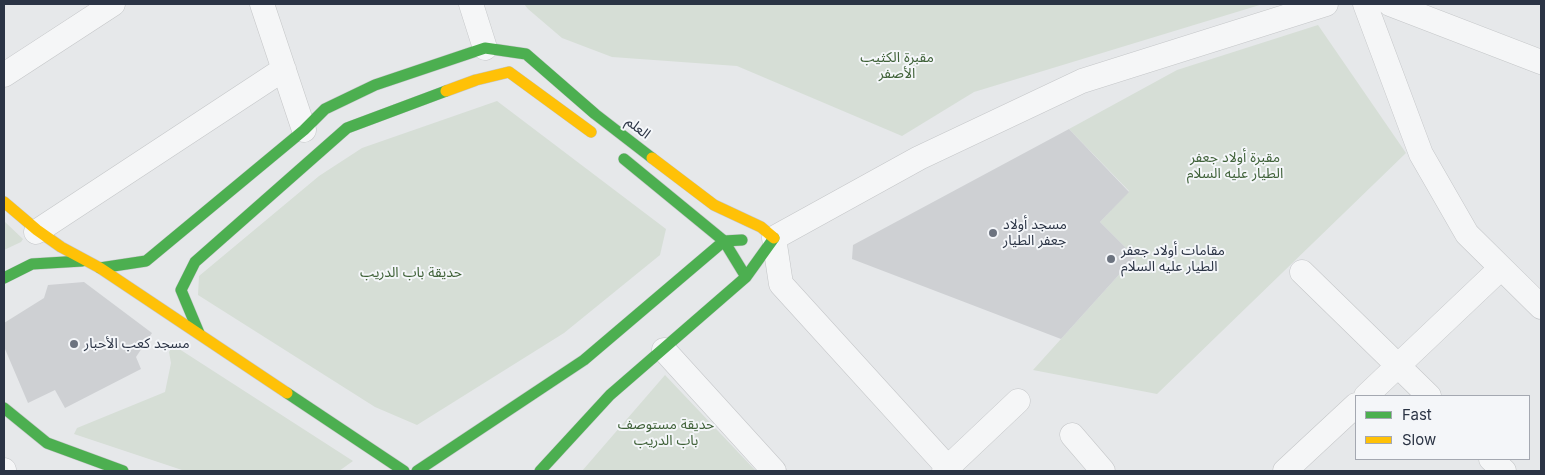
<!DOCTYPE html>
<html>
<head>
<meta charset="utf-8">
<style>
  body { margin:0 }
  #map { position:relative; width:1545px; height:475px; overflow:hidden; background:#e6e8ea; font-family:Inter,sans-serif }
  canvas { display:block }
  .frame { position:absolute; inset:0; border:5px solid #2b3445; pointer-events:none }
  .legend { position:absolute; left:1355px; top:395px; width:175px; height:65px; box-sizing:border-box; background:#f4f6f9; border:1px solid #a4a8b1; margin:0; padding:6px 9px; list-style:none; font-size:15px; color:#2b3445 }
  .legend li { display:flex; align-items:center; gap:10px; height:25px }
  .legend b { width:25px; border:1px solid #a4a8b1 }
</style>
</head>
<body>
<div id="map">
<canvas width="1545" height="475"></canvas>
<div class="frame"></div>
<ul class="legend">
<li><b style="height:6px;background:#4caf50"></b>Fast</li>
<li><b style="height:6px;background:#ffc107"></b>Slow</li>
</ul>
</div>
<script>
const ctx = document.querySelector('canvas').getContext('2d');
ctx.lineJoin = 'round';
function paint(path, color) {
  ctx.fillStyle = color;
  ctx.fill(path, 'evenodd');
}
function trace(path, color, width, dash) {
  ctx.strokeStyle = color;
  ctx.lineWidth = width;
  ctx.lineCap = dash ? 'butt' : 'round';
  ctx.setLineDash(dash || []);
  ctx.stroke(path);
}
function write(font, color, halo, rows, align = 'center') {
  ctx.font = font + ' Inter,"Noto Sans Arabic",sans-serif';
  ctx.lineWidth = 4;
  ctx.setLineDash([]);
  ctx.textBaseline = 'middle';
  ctx.strokeStyle = halo;
  ctx.fillStyle = color;
  for (const [text, x, y, turn = 0] of rows) {
    ctx.save();
    ctx.translate(x, y);
    ctx.rotate((+turn || 0) * Math.PI / 180);
    ctx.textAlign = isNaN(turn) ? turn : align;
    if (halo) ctx.strokeText(text, 0, 0);
    ctx.fillText(text, 0, 0);
    ctx.restore();
  }
}
paint(new Path2D(`
  M524,4H1263L974,92L902,136L737,66L612,57L562,38L528,9Z
  M1318,25L1406,153L1157,394L1033,370L1135,257L1100,222L1129,191L1069,129L1177,70Z
  M497,101L666,229L660,255L564,333L417,425L375,407L198,295L199,276L319,176L362,148Z
  M4,221L23,239L21,242L4,250Z
  M173,345L353,461L339,471H185L74,434L77,428L165,392L171,363L169,352Z
  M665,375L756,471H582Z`), '#d6ded6');
paint(new Path2D(`
  M1069,129L1129,192L1100,222L1135,257L1061,339L852,259L853,245Z
  M84,282L152,333L136,357L141,369L65,408L55,390L28,403L5,349L4,323L44,298L48,285Z`), '#ced0d3');
const street = new Path2D(`
  M262,4L304,130
  M471,4L485,48
  M1365,4L1421,154L1467,234L1541,307
  M1390,4L1541,62
  M4,75L113,4
  M36,232L284,69
  M1302,272L1429,396
  M664,350L774,471
  M1366,396L1501,268
  M1072,435L1103,471
  M1491,459L1504,471
  M4,470V471
  M944,471L1018,401
  M951,471L781,284L774,238L919,158L1082,81L1326,4
  M1285,471L1356,405`);
const fast = new Path2D(`
  M624,159L724,241L746,277
  M100,268L146,261L304,130L325,109L375,85L485,48L526,54L595,114L652,158
  M4,278L32,264L82,261
  M199,333L181,290L195,262L347,128L446,91
  M287,393L404,471
  M4,408L47,443L123,471
  M417,471L584,360L724,241L742,240
  M540,471L610,395L746,277L774,238`);
const slow = new Path2D(`
  M446,91L476,80L509,72L591,132
  M652,158L714,205L761,227L774,238
  M4,202L37,230L61,247L100,268L287,393`);
trace(street, '#c4c6c8', 25);
trace(fast, '#c4c6c8', 12);
trace(slow, '#c4c6c8', 12);
trace(street, '#f5f6f7', 24);
trace(fast, '#4caf50', 11);
trace(slow, '#ffc107', 11);
for (const [x, y, r, color] of [
  [993,233,5,"#6c737f"],
  [1111,259,5,"#6c737f"],
  [74,344,5,"#6c737f"]
]) {
  const dot = new Path2D();
  dot.arc(x, y, r, 0, 2 * Math.PI);
  ctx.fillStyle = color;
  ctx.fill(dot);
  trace(dot, '#f4f6f9', 2);
}
write('14px', '#3f6138', '#f4f6f9', [
  ["مقبرة الكثيب",897,58],
  ["الأصفر",897,74],
  ["مقبرة أولاد جعفر",1235,158],
  ["الطيار عليه السلام",1235,174],
  ["حديقة باب الدريب",411,273],
  ["حديقة مستوصف",666,425],
  ["باب الدريب",666,441]
]);
write('14px', '#2b3445', '#f4f6f9', [
  ["العلم",638,128,38]
]);
write('14px', '#2b3445', '#f4f6f9', [
  ["مسجد أولاد",1003,225],
  ["جعفر الطيار",1003,241],
  ["مقامات أولاد جعفر",1121,251],
  ["الطيار عليه السلام",1121,267],
  ["مسجد كعب الأحبار",84,344]
], 'left');
</script>
</body>
</html>
